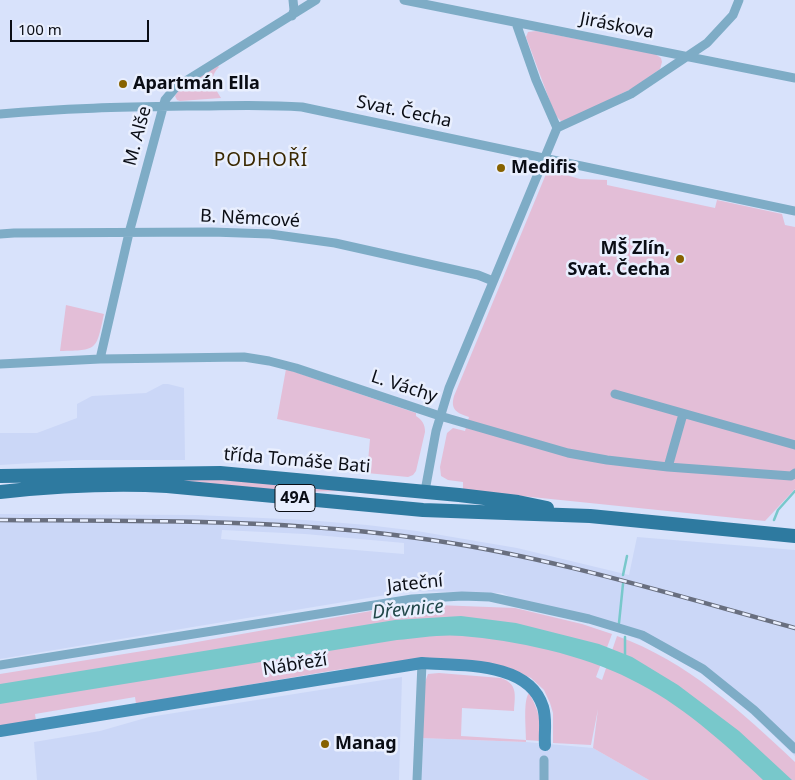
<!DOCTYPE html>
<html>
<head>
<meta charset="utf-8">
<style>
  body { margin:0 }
  #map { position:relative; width:795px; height:780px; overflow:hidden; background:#d8e2fb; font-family:"Noto Sans",sans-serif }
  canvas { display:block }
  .scale { position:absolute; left:10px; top:20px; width:139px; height:22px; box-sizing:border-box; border:2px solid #0a0d15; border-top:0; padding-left:6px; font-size:15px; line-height:18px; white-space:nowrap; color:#0a0d15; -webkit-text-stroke:4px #e9effe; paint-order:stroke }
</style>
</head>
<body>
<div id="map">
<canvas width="795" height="780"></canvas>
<div class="scale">100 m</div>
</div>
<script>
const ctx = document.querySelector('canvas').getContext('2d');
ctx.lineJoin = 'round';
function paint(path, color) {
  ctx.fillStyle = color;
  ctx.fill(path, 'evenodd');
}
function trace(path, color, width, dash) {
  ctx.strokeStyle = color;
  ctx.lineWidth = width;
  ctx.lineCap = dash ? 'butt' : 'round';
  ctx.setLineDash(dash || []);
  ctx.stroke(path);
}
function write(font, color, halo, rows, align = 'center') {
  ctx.font = font + ' "Noto Sans",sans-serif';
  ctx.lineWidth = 5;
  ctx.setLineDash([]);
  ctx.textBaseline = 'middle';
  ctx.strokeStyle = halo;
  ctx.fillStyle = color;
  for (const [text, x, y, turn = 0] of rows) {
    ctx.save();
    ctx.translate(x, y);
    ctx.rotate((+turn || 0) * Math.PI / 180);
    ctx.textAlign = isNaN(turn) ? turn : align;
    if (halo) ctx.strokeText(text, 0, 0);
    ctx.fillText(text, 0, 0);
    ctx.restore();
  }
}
paint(new Path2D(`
  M163,384H168L184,388L185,460H79L0,465V433H37L77,418V404L92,396L146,393Z
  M0,514L197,515L306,520L367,525L417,531L517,548L629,575L637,537L795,550V756L750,713L702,674L652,645L577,614L510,597L502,593L410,591L0,659ZM222,530L305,534L404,543V554L221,539Z
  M402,677L399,780H37L34,742L100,731L149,717Z
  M422,738L526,742L593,748L649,780H420Z`), '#cbd7f7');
paint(new Path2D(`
  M536,31L655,54L661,58L662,62L660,69L633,88L568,120L561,121L555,115L526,37L528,32Z
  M217,65L219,67C208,78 214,86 221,98L180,101L177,100L175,96L179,90Z
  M552,171L580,179L607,180V185L715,208L717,200L782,214L785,225L795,227V489L765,521L463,490V482L448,480L441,476L440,467L447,433L453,428L465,431L469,417C457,413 450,410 454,396L546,174Z
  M66,305L104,314C96,351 98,350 60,351Z
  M286,369L416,413V416C422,420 425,424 425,432L416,471L413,475L408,477L367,473L370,439L277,419Z
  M195,478L219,479L406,496V497L340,491L293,492L174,481Z
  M410,604L515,608L582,624L612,634L596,677L602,680L617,636C687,661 742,712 795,762V780H649L593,748L598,709L591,745L553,743V713L550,703L544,690L531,678L507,667L416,661L336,670L136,704L135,697L35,714L36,721L0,727V674L180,645Z
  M439,673L501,678C518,684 515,695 514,711L462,708L461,736L526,740C526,728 523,700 529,693C539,711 541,720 540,741L526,740V742L421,738L424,685L428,674Z`), '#e3bed7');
paint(new Path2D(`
  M461,616L516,623L599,644L632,657L678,685L739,731L792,780H763C723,742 680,703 630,679C584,655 514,640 462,636C441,634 418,638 397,640L0,704V684L395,620Z`), '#78c8cb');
trace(new Path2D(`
  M774,520L778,510L795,491
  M623,575L627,556
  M619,623L623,584
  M625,656V637`), '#78c8cb', 2.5);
trace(new Path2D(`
  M404,0L795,78
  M292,16L294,10L293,0
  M516,23L536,80L557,128
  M0,114C62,108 125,107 187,106C225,106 264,104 302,107L795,211
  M0,234L14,233L212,232L270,234L335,243L478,275L493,281
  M100,359L129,233L165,100L176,87L316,0
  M0,364L100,359L244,357L269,361L296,368L440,416L568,453L607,460L668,467L791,476L795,473
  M615,394L795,445
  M668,467L683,414
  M425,491L436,431L449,388L557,128L631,94L707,43L733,15L739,0
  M0,665L412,599L462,596L490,597L589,619L642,635L703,669L754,710L795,749
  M544,760V780
  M417,780L422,663`), '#7eacc6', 9);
trace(new Path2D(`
  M0,731L422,663C461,666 529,661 543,707C547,721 544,731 545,745`), '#4690b7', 12);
trace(new Path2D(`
  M0,476L220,473L459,495L518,502L547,508
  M0,492C56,486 112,483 167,486L423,510L590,516L795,536`), '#2e7aa0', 14);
const rail = new Path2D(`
  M0,520C139,521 279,519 417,538C545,555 670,594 795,628`);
trace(rail, '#696f7f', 4.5);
trace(rail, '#e9effe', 2.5, [8]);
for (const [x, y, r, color] of [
  [123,84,5,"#876200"],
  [501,168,5,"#876200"],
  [680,259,5,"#876200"],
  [325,744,5,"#876200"]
]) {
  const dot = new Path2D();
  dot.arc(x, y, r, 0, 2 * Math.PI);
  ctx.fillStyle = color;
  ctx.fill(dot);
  trace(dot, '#e9effe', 2);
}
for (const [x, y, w] of [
  [295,498,40]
]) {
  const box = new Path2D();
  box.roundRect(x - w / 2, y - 13.5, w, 27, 4);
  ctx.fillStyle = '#e9effe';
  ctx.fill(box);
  trace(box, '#0a0d15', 1);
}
write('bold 16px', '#0a0d15', null, [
  ["49A",295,498]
]);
write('18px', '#0a0d15', '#e9effe', [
  ["Jiráskova",617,26,11],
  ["Svat. Čecha",404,112,12],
  ["M. Alše",138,136,-75],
  ["B. Němcové",250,219,3],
  ["L. Váchy",404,387,18],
  ["třída Tomáše Bati",297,461,5],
  ["Jateční",415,584,-6],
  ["Nábřeží",295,665,-9]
]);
write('bold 18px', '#0a0d15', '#e9effe', [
  ["Apartmán Ella",133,84],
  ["Medifis",511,168],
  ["MŠ Zlín,",670,249,"right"],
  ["Svat. Čecha",670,270,"right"],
  ["Manag",335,744]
], 'left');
ctx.letterSpacing = '1px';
write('19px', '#3a2800', '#e9effe', [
  ["PODHOŘÍ",261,161]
]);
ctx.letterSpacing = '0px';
write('italic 19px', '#214749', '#e9effe', [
  ["Dřevnice",408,610,-5]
]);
</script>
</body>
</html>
